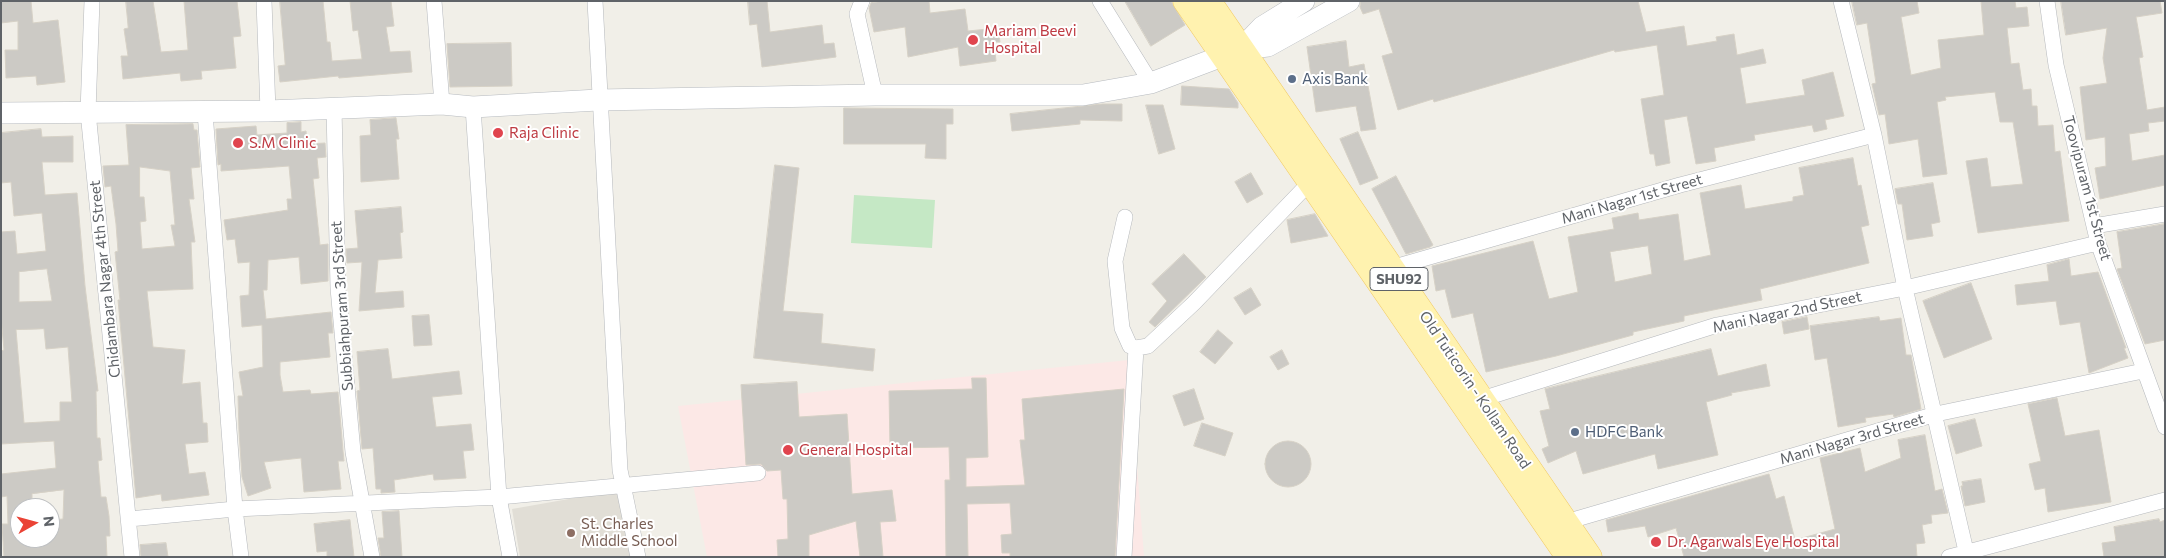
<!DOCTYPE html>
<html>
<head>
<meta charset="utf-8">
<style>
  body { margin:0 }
  #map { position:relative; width:2166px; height:558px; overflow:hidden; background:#f1efe8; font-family:Commissioner,sans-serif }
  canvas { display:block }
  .frame { position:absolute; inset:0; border:2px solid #5f6368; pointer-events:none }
  .north { position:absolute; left:10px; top:498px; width:50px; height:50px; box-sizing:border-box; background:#fff; border:1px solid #bfc1c3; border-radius:50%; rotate:83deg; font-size:14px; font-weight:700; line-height:20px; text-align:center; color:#5f6368 }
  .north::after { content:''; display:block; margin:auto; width:18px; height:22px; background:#ea4335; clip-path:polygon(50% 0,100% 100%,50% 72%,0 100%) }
</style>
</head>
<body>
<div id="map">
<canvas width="2166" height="558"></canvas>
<div class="frame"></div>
<div class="north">N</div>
</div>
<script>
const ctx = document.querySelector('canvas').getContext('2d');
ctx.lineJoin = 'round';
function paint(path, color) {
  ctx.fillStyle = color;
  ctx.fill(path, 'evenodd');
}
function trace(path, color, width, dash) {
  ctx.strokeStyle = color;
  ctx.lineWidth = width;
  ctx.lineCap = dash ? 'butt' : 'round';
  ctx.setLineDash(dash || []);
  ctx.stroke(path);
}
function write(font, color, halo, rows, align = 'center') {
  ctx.font = font + ' Commissioner,sans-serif';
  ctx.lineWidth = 4;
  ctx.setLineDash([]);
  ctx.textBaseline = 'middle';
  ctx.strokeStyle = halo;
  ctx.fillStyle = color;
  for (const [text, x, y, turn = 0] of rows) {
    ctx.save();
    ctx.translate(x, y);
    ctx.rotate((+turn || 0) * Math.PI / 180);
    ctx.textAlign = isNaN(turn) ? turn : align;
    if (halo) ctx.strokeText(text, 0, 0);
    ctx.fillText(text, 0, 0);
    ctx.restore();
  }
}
paint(new Path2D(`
  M620,490L631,557H520L512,509Z`), '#e1ded6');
paint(new Path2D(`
  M1129,360L1144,557H707L678,406Z`), '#fce8e6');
paint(new Path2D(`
  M854,195L935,200L932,248L851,243Z`), '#c5e8c5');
const building = new Path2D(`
  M1,1H31L33,23L58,20L65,82L37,85L36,76L6,78L5,50H18V21L1,23Z
  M126,1H153L161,52L188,50L184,1H237L241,36L233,37L236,68L201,71L202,79L181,81L180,73L123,79L121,56H128L124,29L128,28Z
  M280,1H323L327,42H330L332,61L362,59L358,30L353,31L350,1H391L394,26L386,27L390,52L410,51L412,72L339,78L338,76L280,82L278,66L285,65Z
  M748,1H767L770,32L822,25L824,44L834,43L836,57L762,67L757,24L750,25Z
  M884,1H929L930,13L965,9L968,31L998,28L1000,42H994L996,61L960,66L958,47L908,57L905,27L874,32L869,8L871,3Z
  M1125,1H1171L1185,25L1151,46Z
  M1361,1H1638L1646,32L1684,26L1687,46L1717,41L1716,37L1734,34L1737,55L1763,49L1766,63L1740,68L1746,104L1805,95L1802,80L1833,72L1844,116L1825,120L1827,129L1814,132L1812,125L1754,135L1755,140L1714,148L1716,161L1696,164L1687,116L1664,120L1670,163L1656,166L1654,154H1650L1641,99L1664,95L1657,45L1615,52L1614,50L1434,102L1433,99L1398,110L1382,56L1393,53L1379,9L1363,14L1360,7Z
  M1852,1H1917L1919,13L1901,17L1911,75L1941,68L1938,40L1984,35L1981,1H2015L2016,8L2027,7L2029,26L2007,28L2011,64L2019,63L2023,90L2031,89L2032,106H2037L2038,126L2053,125L2055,152L2060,151L2069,221L1978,233L1966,161L1987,158L1991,187L2023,184L2013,122H2000L1995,92L1945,97L1946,100L1937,102L1947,174L1923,177L1918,139L1889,144L1885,114L1879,115L1872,84L1876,83L1867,23L1857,25Z
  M2061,1H2160L2162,13L2136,17L2143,57L2139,58L2147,110L2165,107V121L2148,123L2149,131L2129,134L2132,161L2165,155V185L2100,199L2095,168L2106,166L2105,137L2086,140L2080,87L2107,83L2103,58L2107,28L2066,35Z
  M1346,41L1349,67L1364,64L1376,129L1361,131L1356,106L1316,112L1307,47Z
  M511,43L512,86L450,87L447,44Z
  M1182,86L1229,89L1238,103V108L1181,105Z
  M1102,104H1122V121L1080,120V124L1012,131L1010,114Z
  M1146,105H1163L1175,149L1159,154Z
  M844,108L953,109V124H946V159L925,158L926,144H844Z
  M396,118L399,139H396L399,179L361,182L360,136L371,135L370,120Z
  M301,122V132L306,131L307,144L325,143L326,157L317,158L319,178L313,179L320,245L328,244V281L301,284L299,257L268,260L267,290H263L266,319L331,312L333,333H328L330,357L280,362V375L283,392L310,390L311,394L338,392L343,451L344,461H338L341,489L304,492L301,458L264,462L271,488L248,496L242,477L239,431L238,396H243L239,372L263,367L262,325L242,327L240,296L249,295L250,262L238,263L235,239L227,240L224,220L288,210L287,199H292L289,166L221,171V164L218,165L216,129L256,126L257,135L287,133V123Z
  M193,124L194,130H197L200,167L191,168L194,199H189L195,242H191L193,289L147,291L153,347L185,350L182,384L200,382L203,423H207L208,442L185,444L189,474L205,472L209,495L162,501L161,494L136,498L118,300H120L115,252L118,251L116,224L111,186L105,187L103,166L129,165L126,125ZM140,167L170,171L175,225H171L175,246L142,249L140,222L146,221L144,197H140Z
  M41,129L42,137L73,136V162H42L45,195L77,193L85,286L98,391H96L97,438H100L102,460L98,461L101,497H106L109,516L110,536H106L107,557H4L2,524H8L7,496L1,497V474L56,468L54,441L1,444V351L4,350L1,317V232L15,231L17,254L46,251L42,213L14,216L11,182L1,183V133ZM47,269L52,301L19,302V272ZM44,329L46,349L68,347L72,402H60V421L24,423L16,330ZM64,490L63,519L50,520V538H20V508H32V494Z
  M1358,132L1378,178L1360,185L1340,139Z
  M1853,158L1858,186L1861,185L1869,225L1861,227L1869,263L1760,289L1762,300L1684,316V321L1633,332V335L1556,356L1486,372L1473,313L1452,318L1445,289L1436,291L1432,266L1533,241L1549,299L1578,292L1568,237L1614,229L1612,218L1638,213L1639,220L1678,214L1684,261L1711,255L1700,193L1741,185L1745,209L1793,201V197L1804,195L1799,168ZM1648,246L1652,274L1615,282L1610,252Z
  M775,165L799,168L783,311L823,314L821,343L875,349L873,371L754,358Z
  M1251,173L1263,194L1247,203L1235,182Z
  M1396,176L1433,245L1430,247L1406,254L1372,189Z
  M1933,183L1940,222L1931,224L1933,236L1907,240L1902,204H1898L1895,189Z
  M401,207L403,232L400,233L402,258L378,260L375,293L403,291L404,307L359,311L362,262L347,263L346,249L358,248L355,211Z
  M1315,214L1328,236L1291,243L1287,220Z
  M2165,224V340L2145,344L2117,269L2122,268L2117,232Z
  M1184,254L1206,277L1155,327L1149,322L1167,301L1152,284Z
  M2069,259L2071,276L2098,272L2126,348H2124L2128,358L2089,373L2080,322L2060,325L2056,301L2017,305L2015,285L2049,281L2047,265Z
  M1971,283L1992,339L1944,358L1923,301Z
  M1251,288L1261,305L1245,315L1234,298Z
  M429,315L432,345L414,346L412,316Z
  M1807,317L1809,329L1784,334L1782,322Z
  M1879,317L1880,321L1901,318L1906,355H1911L1921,409L1894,417L1893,414L1865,418L1866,422L1838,427L1827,358L1815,360L1810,326Z
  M1218,330L1233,343L1215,364L1200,352Z
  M388,349L392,379L459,371L462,394L432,397L436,427L471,424L474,450L463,451L466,478L434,480L433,474L394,480L395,492L381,493V489H376L373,448L362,449L357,391L360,390L357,352Z
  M1711,349L1718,376L1766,364L1770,386L1731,393L1732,395L1706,402L1718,455L1658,469L1655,454L1583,474L1576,451L1548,463L1542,449L1549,446L1540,411L1550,409L1545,389Z
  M1282,350L1289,364L1278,370L1270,357Z
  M972,378H986L988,457L966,458V487L1025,485L1020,440H1025L1022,399L1124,389L1115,557H1010V553H1002L1001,535L1012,534L1010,503L967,504L968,557H946L945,480H950L949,447L890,448L889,391L972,389Z
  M797,382L799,417L847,414L852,494L892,490L896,521L880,522L883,557H860L856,521L809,535V557H778L777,540L788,539L787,499H783L781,470L767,471L761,464L746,465L741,385Z
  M1194,389L1204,419L1184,426L1173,396Z
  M2057,398L2065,436L2099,430L2111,502L2048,512L2045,488L2035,490L2029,464L2041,461L2028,404Z
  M1975,419L1982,446L1956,454L1948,426Z
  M1202,423L1233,433L1225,456L1194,446Z
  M1925,435L1935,491L1942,489L1948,513L1931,515L1932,523L1922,525L1925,543L1916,544L1917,557H1684L1676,528L1648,537L1645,526L1608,532L1606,520L1769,474L1776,499L1784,496L1795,540L1835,529L1820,458L1860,448L1865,472L1901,458L1898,440Z
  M1265 464a23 23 0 1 1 46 0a23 23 0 1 1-46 0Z
  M1981,479L1985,502L1965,506L1961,486H1963L1962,482Z
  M399,511L402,557H381L378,538H384L382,512Z
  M2159,519L2160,522L2165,520V557H2104L2102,543L2116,541L2114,527Z
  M350,520L354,557H327V551L317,552L314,524Z
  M166,543L168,557H141L140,545Z`);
paint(building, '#cccac5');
trace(building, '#d6d1c6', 1);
const minor = new Path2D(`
  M92,1L88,112L132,557
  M264,1L268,111
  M434,1L442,104
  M595,1L620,470L638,557
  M862,1L857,14L875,95
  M1100,1L1151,83
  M1841,1L1874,135L1905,288L1966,551
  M2047,1L2056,65L2098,243L2165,427
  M473,107L499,497L510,557
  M334,108L338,288L353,452L372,557
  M205,112L235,509L241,557
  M1125,217L1115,261L1122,328L1130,346L1136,348L1148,346L1194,303L1315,177
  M2094,226L2165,214
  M1391,268L1680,185L1874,135
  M1482,399L1717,325L1905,288L2098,243
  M129,519L235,509L499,497L758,473
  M1566,522L1936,414L2143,371
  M1124,557L1136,348
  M1949,557L2165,500`);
const secondary = new Path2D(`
  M1241,49L1262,27L1304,1
  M1,113L268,111L442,104L473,107L598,100L875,95H1083L1151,83L1241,49L1268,46L1349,1`);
const primary = new Path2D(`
  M1185,1L1568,557
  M1209,1L1590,557`);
trace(minor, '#b5b8bc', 16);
trace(secondary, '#b6babf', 22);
trace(primary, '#f2c960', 25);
trace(minor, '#fff', 15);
trace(secondary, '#fff', 21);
trace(primary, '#fff2af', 24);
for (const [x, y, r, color] of [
  [973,40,6,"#e0444e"],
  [1292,79,5,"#5c6f8a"],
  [498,133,6,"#e0444e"],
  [238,143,6,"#e0444e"],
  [1575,432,5,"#5c6f8a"],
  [788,450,6,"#e0444e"],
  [571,533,5,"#8d6e63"],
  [1656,542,6,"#e0444e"]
]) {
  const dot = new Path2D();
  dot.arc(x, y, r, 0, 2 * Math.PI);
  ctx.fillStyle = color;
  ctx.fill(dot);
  trace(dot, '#fff', 2);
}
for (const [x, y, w] of [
  [1399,279,58]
]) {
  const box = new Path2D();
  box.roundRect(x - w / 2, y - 11.5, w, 23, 4);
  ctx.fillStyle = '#fff';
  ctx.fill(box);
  trace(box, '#5f6368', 1);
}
write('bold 14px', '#5f6368', null, [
  ["SHU92",1399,279]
]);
write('15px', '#be3a42', '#fff', [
  ["Mariam Beevi",984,31],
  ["Hospital",984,48],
  ["Raja Clinic",509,133],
  ["S.M Clinic",249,143],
  ["General Hospital",799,450],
  ["Dr. Agarwals Eye Hospital",1667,542]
], 'left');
write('15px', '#4e5e75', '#fff', [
  ["Axis Bank",1302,79],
  ["HDFC Bank",1585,432]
], 'left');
write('15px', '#5f6368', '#fff', [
  ["Toovipuram 1st Street",2087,188,75],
  ["Mani Nagar 1st Street",1632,199,-16],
  ["Chidambara Nagar 4th Street",105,279,-96],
  ["Subbiahpuram 3rd Street",342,306,-94],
  ["Mani Nagar 2nd Street",1787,312,-12],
  ["Old Tuticorin - Kollam Road",1475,390,56],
  ["Mani Nagar 3rd Street",1852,439,-16]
]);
write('15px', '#785e54', '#fff', [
  ["St. Charles",581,524],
  ["Middle School",581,541]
], 'left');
</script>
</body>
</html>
